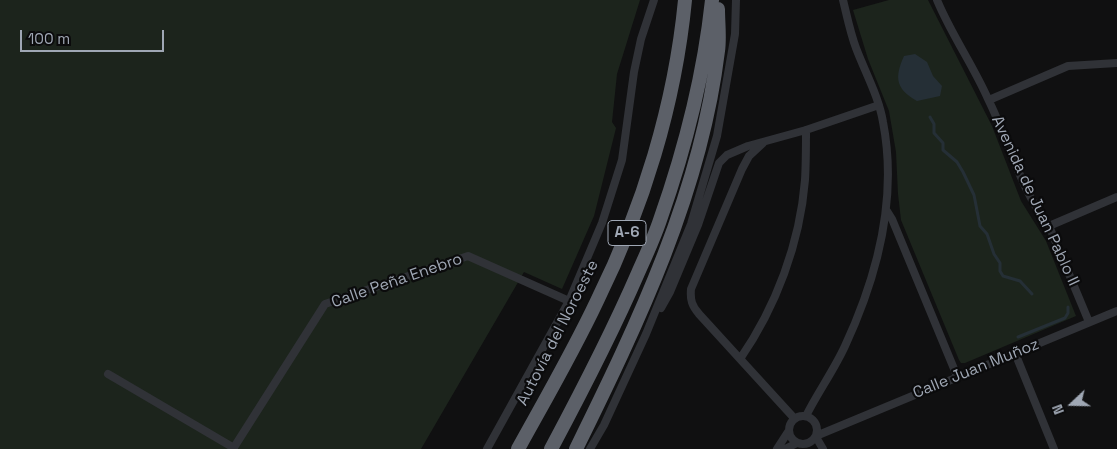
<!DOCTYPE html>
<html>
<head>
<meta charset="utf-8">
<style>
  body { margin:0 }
  #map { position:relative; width:1117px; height:449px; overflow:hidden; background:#101011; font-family:"Space Grotesk",sans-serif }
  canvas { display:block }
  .north { position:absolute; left:1047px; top:379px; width:50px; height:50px; -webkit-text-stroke:4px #0b0b0c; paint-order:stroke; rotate:249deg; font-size:14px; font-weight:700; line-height:20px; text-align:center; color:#9fa7b4 }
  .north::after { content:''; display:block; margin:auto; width:18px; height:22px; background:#9fa7b4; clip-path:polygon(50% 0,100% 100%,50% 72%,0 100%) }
  .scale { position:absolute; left:20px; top:30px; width:144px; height:22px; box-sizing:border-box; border:2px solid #9fa7b4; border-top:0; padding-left:6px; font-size:15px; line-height:18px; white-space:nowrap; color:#9fa7b4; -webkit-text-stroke:4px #0b0b0c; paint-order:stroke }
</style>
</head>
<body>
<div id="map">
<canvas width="1117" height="449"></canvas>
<div class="north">N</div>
<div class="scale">100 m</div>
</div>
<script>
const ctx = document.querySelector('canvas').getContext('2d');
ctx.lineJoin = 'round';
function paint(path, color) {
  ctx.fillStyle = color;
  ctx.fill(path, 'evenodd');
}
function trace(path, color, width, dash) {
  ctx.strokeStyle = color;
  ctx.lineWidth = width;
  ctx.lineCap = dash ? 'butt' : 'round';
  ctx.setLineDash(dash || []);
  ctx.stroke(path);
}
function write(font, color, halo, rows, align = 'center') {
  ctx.font = font + ' "Space Grotesk",sans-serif';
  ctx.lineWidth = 4.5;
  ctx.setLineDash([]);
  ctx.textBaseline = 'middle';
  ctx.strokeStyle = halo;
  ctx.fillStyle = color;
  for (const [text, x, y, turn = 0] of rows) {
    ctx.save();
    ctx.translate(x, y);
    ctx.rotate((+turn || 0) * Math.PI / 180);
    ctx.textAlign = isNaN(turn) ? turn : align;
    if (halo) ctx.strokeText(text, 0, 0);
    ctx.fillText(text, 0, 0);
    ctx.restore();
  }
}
paint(new Path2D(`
  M0,0H640L617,74L612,122L616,128L594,216L562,289L524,272L421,449H0Z
  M889,0H928L992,126L1021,201L1046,241L1076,316L965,363H961L959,360L901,220L898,194L896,152L889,111L868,59L853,10Z`), '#1c241c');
paint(new Path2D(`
  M915,54L927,62L933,76L942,86L940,96L917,101C896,89 894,78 904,56Z`), '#252f36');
trace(new Path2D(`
  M930,117L934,124V133L943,143V150L957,162L963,172L974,195L980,226L987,234L994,254L1000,263V271L1003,276L1020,281L1032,294
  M1018,337L1065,318L1068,313V307`), '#252f36', 3);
trace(new Path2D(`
  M937,0C951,34 973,65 988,99C1009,141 1020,189 1049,226L1089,322
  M989,100L1068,66L1117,63
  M763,143L749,156L742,169L691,289C690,300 692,306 699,314L794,418
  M887,211L892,219L957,376
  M1049,226L1117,197
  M661,308L670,292L698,225L719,163L727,155L748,146L806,130L879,105
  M1015,353L1054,449
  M740,359C776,307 800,243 805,180C806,163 806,146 806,130
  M108,374L234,448
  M789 430a14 14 0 1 1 28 0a14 14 0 1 1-28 0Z
  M806,416C818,392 834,370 845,346C877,277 898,199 883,122C879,97 865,72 856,48C850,32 847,16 843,0
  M816,436L1117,311
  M816,437L823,449
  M233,449L325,304L468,256L569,301
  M487,449L569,301L602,223L622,160L634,72L641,39L654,0
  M590,449L604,425L646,334L691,224L717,136L735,34L736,0
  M777,449L788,432
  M785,449L797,443`), '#303237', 8);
trace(new Path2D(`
  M518,449C545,400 573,352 597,301C643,208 675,104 685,0
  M551,449C582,391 612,333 638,273C646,255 654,238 660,220C685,149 704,75 712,0
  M576,449C638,323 701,192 718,51C720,38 718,23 718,9`), '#5c6068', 14);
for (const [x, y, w] of [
  [627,233,38]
]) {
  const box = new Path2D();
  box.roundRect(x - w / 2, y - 12.5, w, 25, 4);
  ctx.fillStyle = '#0b0b0c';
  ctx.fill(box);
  trace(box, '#9fa7b4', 1);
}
write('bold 15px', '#9fa7b4', null, [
  ["A-6",627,233]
]);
write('16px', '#9fa7b4', '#0b0b0c', [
  ["Avenida de Juan Pablo II",1035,201,65],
  ["Calle Peña Enebro",397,281,-19],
  ["Autovía del Noroeste",558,333,-63],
  ["Calle Juan Muñoz",976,369,-22]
]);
</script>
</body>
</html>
